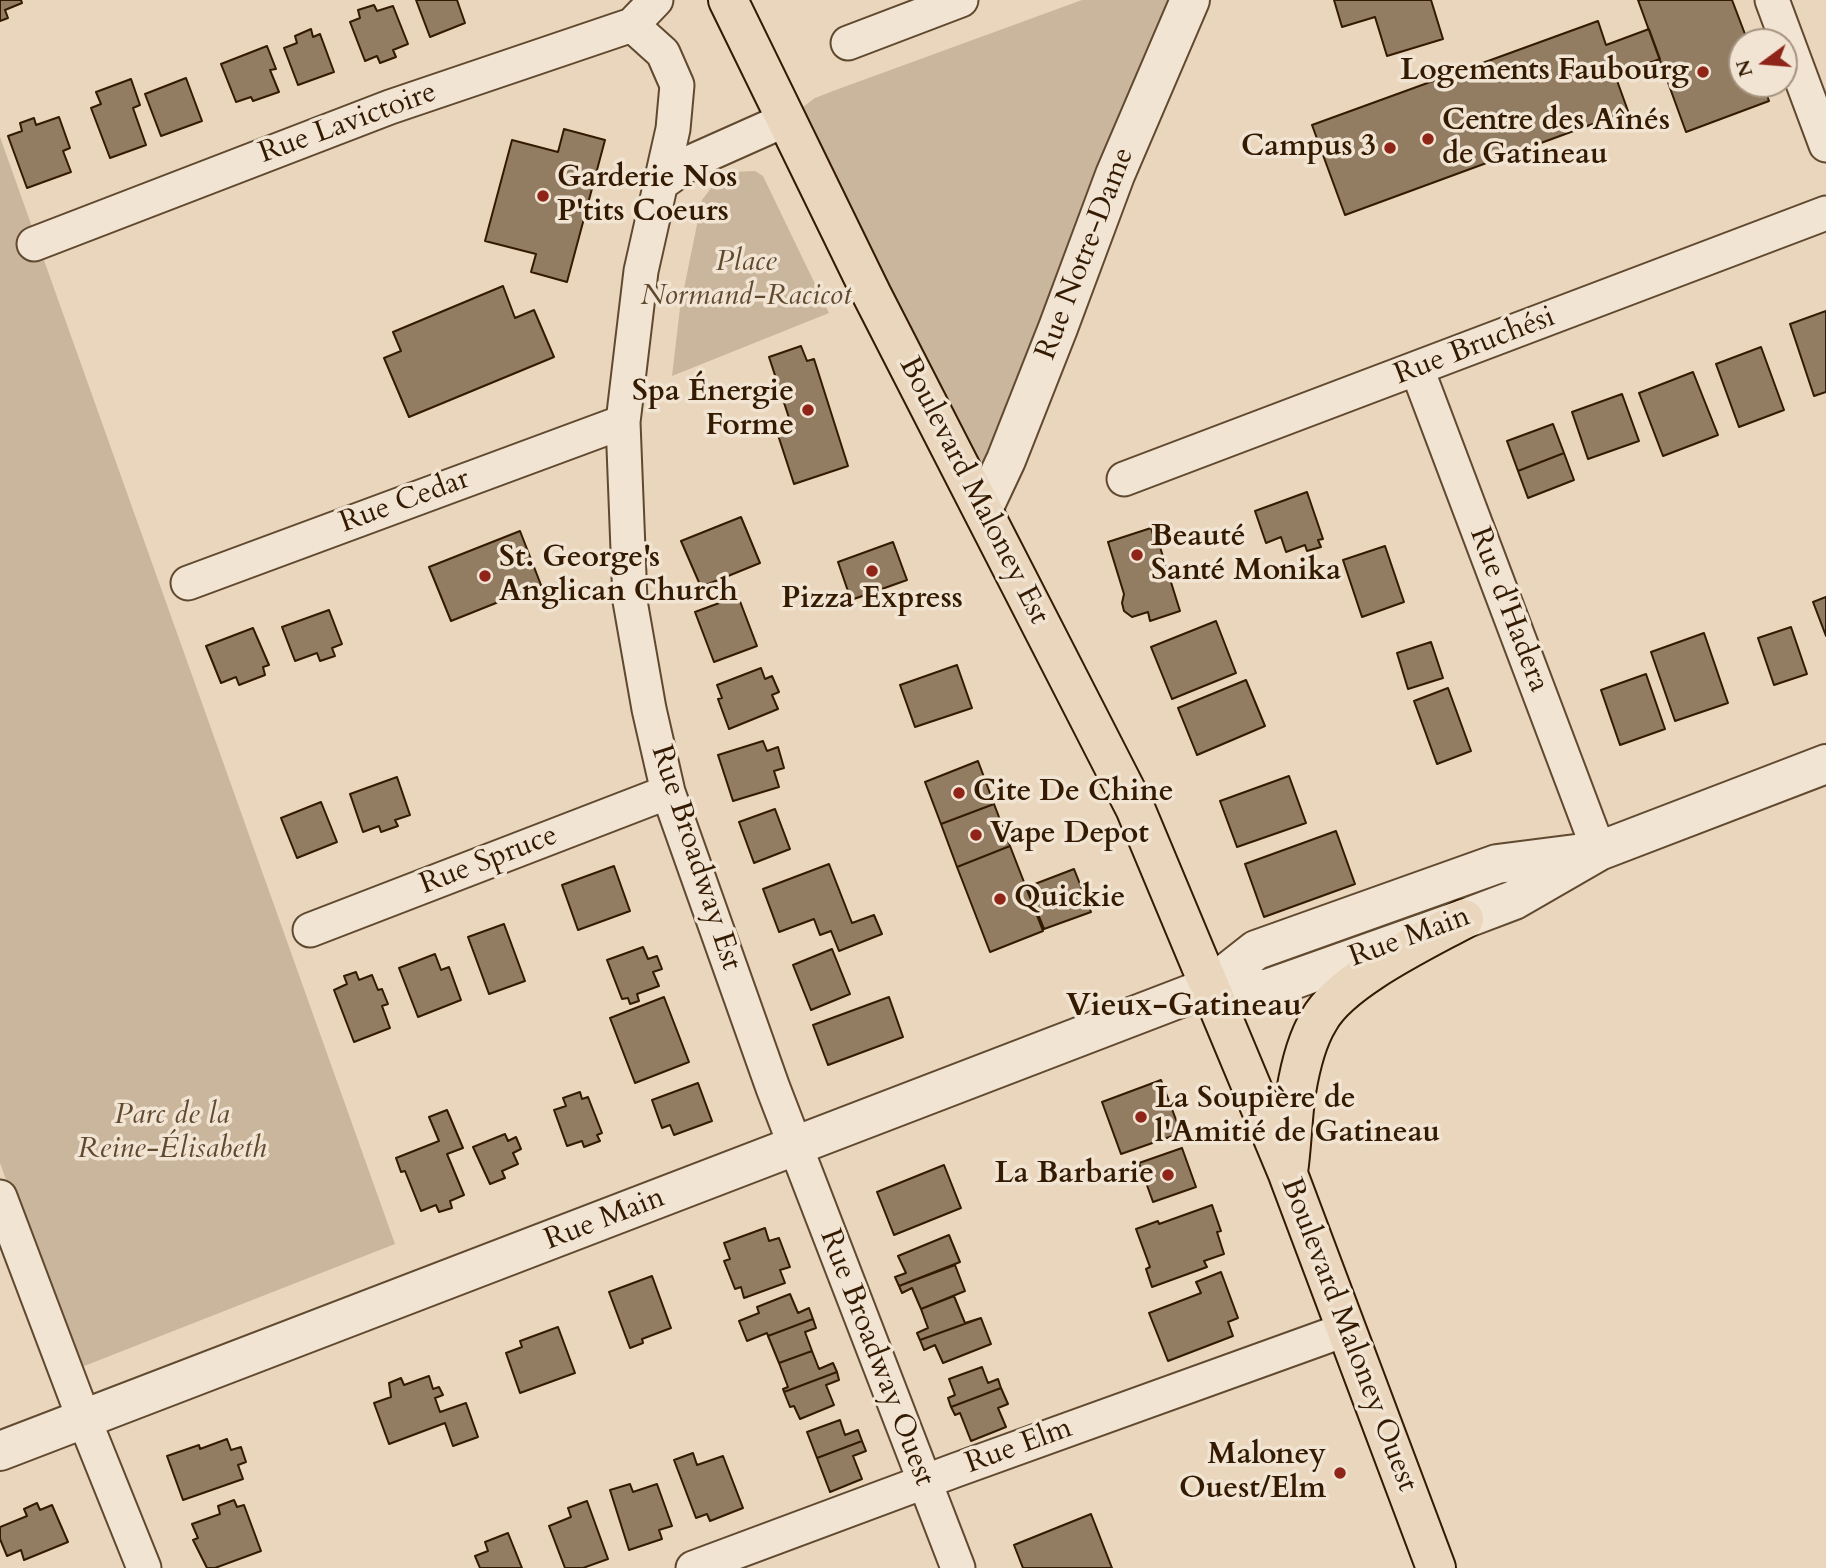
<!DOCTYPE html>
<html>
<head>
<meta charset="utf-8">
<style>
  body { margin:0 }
  #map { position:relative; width:1826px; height:1568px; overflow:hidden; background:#e9d6bc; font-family:Cardo,serif }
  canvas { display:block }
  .north { position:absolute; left:1728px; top:28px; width:70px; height:70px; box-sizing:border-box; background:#f1e4d3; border:2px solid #a5937f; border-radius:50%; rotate:254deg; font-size:19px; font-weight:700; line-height:28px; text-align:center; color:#331a00 }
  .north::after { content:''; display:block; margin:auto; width:24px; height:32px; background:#8f2418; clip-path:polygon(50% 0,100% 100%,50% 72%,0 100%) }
</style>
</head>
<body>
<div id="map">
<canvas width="1826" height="1568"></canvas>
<div class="north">N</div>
</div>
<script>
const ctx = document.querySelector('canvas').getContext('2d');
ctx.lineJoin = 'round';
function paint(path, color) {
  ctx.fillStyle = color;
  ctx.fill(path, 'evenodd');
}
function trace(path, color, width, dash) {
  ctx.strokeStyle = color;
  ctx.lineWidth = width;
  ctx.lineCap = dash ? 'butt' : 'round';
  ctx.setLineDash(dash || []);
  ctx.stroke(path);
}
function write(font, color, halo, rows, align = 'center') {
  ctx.font = font + ' Cardo,serif';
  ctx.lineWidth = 7;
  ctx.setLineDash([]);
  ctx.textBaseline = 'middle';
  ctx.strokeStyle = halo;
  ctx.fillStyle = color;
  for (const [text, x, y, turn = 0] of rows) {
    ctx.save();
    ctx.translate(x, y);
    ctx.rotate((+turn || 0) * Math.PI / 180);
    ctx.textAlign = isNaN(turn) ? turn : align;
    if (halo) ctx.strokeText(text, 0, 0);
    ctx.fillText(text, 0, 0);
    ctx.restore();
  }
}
paint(new Path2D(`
  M1082,0H1190L983,509L785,120L815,98L833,91Z
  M0,137L395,1244L74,1370L0,1163Z
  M755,171L763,176L829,313L672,376L680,308L702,200L715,183L735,172Z`), '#cab69c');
const building = new Path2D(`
  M0,0H21L22,3L5,10L8,18L0,21Z
  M416,0H457L465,23L430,37Z
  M1334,0H1431L1443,39L1387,56L1375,17L1342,27Z
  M1638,0H1732L1748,42H1742V84H1763L1769,101L1686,132Z
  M374,5L377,11L393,6L408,44L393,50L396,57L380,63L377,56L365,61L350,22L360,18L358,10Z
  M1598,21L1606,45L1649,29L1660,59L1615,75L1628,111L1345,215L1312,125Z
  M311,29L313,37L320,34L334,72L298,85L284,48L297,43L295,36Z
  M267,46L276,69L270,70L279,92L253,101L251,97L236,102L221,64Z
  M186,78L202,121L161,136L145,94Z
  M131,79L140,105L133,108L146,145L110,158L91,108L101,104L96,92Z
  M59,117L70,148L63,151L71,172L27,188L8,136L22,131L20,123L34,118L36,125Z
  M564,129L605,140L567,282L531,272L536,254L485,241L512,140L558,152Z
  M503,286L515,318L534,310L554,357L409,417L384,358L401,351L393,332Z
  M1826,311V392L1814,396L1790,324Z
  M801,346L807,361L814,359L848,466L794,484L777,432L792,427L769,357Z
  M1761,347L1784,410L1739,427L1716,364Z
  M1693,372L1718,435L1663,456L1639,393Z
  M1622,394L1639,441L1588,459L1572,412Z
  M1553,424L1564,453L1518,471L1507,441Z
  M1564,453L1574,480L1528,498L1518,471Z
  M1307,492L1323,539L1318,540L1321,547L1307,551L1305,545L1286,552L1281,537L1266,543L1255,511Z
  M741,517L760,563L701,587L681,541Z
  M1151,528L1157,548L1160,547L1180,611L1150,621L1148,612L1132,617L1124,611L1122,603L1124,594L1108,542Z
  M520,531L541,585L451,621L429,567Z
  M893,542L907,580L851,600L838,562Z
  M1385,546L1404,602L1362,617L1343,560Z
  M738,596L757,646L714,662L695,612Z
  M1826,597V636L1813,602Z
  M329,610L342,644L332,648L335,656L320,661L317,653L295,661L282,627Z
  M1216,621L1236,673L1172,699L1151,647Z
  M1791,627L1807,674L1774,685L1758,638Z
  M253,628L269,665L263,667L265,675L239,685L236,677L221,683L206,646Z
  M1704,633L1728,703L1675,721L1651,652Z
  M1431,642L1443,678L1408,689L1397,653Z
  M957,665L972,708L915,727L900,685Z
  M761,668L765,679L772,676L779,692L772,695L778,709L729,729L718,699L722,698L717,685Z
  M1646,674L1665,729L1620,745L1601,690Z
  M1246,680L1265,726L1197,755L1178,708Z
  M1448,688L1471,751L1437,764L1414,701Z
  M763,741L767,751L778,747L784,768L774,771L779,787L733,801L718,755Z
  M978,761L994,804L941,824L925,782Z
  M1289,776L1306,823L1237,847L1220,801Z
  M397,777L410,815L395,820L398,826L381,832L379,826L363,832L350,794Z
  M321,802L337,842L297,858L281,818Z
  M994,804L1010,846L957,867L941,824Z
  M775,809L790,849L754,863L739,822Z
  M1336,831L1355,884L1264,917L1245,864Z
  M1010,846L1043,931L990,952L957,867Z
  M829,864L852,923L874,915L882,934L839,951L831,931L820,935L814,919L779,932L763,889Z
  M614,866L630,911L578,930L562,885Z
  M1074,869L1091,912L1044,929L1027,887Z
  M504,924L525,981L489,994L468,937Z
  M643,947L648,959L657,956L662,969L653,972L659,986L637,994L639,1001L630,1004L628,998L622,999L607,960Z
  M832,949L850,994L811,1010L793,965Z
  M435,954L441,970L449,967L461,1000L418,1017L399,968Z
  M356,972L359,980L372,975L378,990L382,989L388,1004L382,1006L390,1028L354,1042L334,990L347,984L344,976Z
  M664,997L689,1062L635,1083L610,1018Z
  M889,997L903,1037L828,1065L813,1025Z
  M1161,1080L1181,1133L1121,1154L1102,1102Z
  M698,1083L712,1121L674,1135L670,1125L662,1128L652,1100Z
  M580,1092L582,1099L588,1097L602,1133L597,1135L600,1141L584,1147L582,1141L567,1146L554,1110L566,1106L563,1098Z
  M447,1110L463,1148L447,1154L464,1195L450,1201L452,1208L439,1212L436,1205L421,1211L405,1171L401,1172L396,1158L439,1141L429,1117Z
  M505,1134L508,1141L516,1137L521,1149L513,1153L518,1164L502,1171L505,1178L490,1184L473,1147Z
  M1182,1148L1196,1187L1153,1202L1139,1163Z
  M944,1165L961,1208L894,1235L877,1192Z
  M1212,1205L1221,1231L1217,1232L1224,1254L1204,1261L1207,1267L1152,1287L1146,1269L1150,1267L1136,1229L1158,1221L1159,1224Z
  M765,1228L769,1241L779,1238L790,1267L780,1270L785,1283L744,1298L741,1287L735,1289L724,1261L730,1259L724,1243Z
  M949,1235L960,1262L899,1286L895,1277L906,1273L898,1256Z
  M955,1265L965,1291L921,1309L912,1288L902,1293L899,1286Z
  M1221,1272L1238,1318L1228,1322L1233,1336L1168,1361L1149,1313L1201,1293L1196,1282Z
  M652,1276L671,1328L642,1339L643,1343L630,1348L609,1292Z
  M790,1294L798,1313L809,1308L813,1319L768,1336L767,1333L747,1341L739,1321L759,1313L757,1307Z
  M954,1296L965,1323L981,1318L920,1340L917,1333L928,1328L921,1309Z
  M981,1318L991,1344L943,1363L935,1345L924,1350L920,1340Z
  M813,1319L816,1328L805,1332L812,1351L779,1363L768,1336Z
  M558,1327L575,1373L520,1393L506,1353L522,1347L520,1341Z
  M812,1351L819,1369L833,1363L837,1372L784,1392L783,1389L788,1387L779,1363Z
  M982,1367L988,1383L998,1379L1001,1388L951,1407L948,1398L955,1395L949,1379Z
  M837,1372L839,1380L826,1385L834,1405L800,1419L794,1406L790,1407L784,1392Z
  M429,1376L433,1389L439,1387L443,1395L435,1398L440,1412L466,1403L478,1437L453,1446L445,1423L389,1444L374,1403L391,1397L389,1383L401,1378L404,1385Z
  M1001,1388L1008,1404L998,1408L1006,1427L971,1441L960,1413L955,1415L951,1407Z
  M840,1420L845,1435L858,1430L862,1441L817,1458L807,1432Z
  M227,1439L231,1450L241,1447L246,1462L238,1465L243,1479L183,1500L167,1456L199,1445L200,1449Z
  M862,1441L866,1451L853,1456L862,1479L830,1492L817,1458Z
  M693,1453L697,1465L723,1456L743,1508L710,1521L707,1514L696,1518L674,1460Z
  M630,1484L633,1492L657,1484L672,1526L659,1530L662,1539L629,1550L610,1490Z
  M234,1500L237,1507L244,1505L261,1551L215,1568H207L193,1540L198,1538L192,1524L220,1514L218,1506Z
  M587,1501L608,1559L583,1568H565L549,1526L571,1517L568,1508Z
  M37,1503L40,1510L52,1505L68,1542L24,1560L21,1550L7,1556L0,1539V1527L27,1516L24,1509Z
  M1091,1514L1112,1568H1023L1014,1545Z
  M508,1533L522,1568H480L475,1556L488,1551L485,1542Z`);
paint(building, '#927c62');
trace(building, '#331a00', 2);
const minor = new Path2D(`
  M1772,0L1826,145
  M632,25L663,53L677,85L673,129L641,271L623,422L630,601L649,709L668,792L773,1088L958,1568
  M848,43L961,0
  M659,185L693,161L785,120
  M34,244L390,107L632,25L656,0
  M1417,369L1599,851
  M1124,479L1826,213
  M188,583L623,422
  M310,930L668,792
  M0,1197L84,1419L144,1568
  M693,1568L956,1470L1347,1329`);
const tertiary = new Path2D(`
  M983,509L1006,460L1058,328L1115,175L1190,0
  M1209,987L1267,989L1464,919L1514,900L1599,851L1826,764
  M0,1451L1209,987L1256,950L1497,864L1599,851`);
const primary = new Path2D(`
  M728,0L872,295L1135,808L1288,1174L1436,1568
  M1288,1172C1292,1145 1292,1118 1296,1092C1300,1068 1306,1041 1319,1020C1341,980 1424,941 1464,919`);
trace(minor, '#60492f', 37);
trace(tertiary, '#60492f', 42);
trace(primary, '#331a00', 42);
trace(minor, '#f1e4d3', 33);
trace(tertiary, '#f1e4d3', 38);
trace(primary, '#e9d6bc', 38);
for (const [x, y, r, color] of [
  [1703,72,7,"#8f2418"],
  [1428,139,7,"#8f2418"],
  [1390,148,7,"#8f2418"],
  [543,196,7,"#8f2418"],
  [808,410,7,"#8f2418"],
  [1137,555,7,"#8f2418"],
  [872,571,7,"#8f2418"],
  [485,576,7,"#8f2418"],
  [959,793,7,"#8f2418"],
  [976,835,7,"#8f2418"],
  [1000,899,7,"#8f2418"],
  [1141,1117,7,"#8f2418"],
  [1168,1175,7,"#8f2418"],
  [1340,1473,7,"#8f2418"]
]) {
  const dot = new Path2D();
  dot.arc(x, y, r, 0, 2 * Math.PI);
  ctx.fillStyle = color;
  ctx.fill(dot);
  trace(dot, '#f1e4d3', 2.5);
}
write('bold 30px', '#331a00', '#f1e4d3', [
  ["Logements Faubourg",1689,72,"right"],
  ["Centre des Aînés",1442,122],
  ["de Gatineau",1442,156],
  ["Campus 3",1376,148,"right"],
  ["Garderie Nos",557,179],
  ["P'tits Coeurs",557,213],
  ["Spa Énergie",794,393,"right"],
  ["Forme",794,427,"right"],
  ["Beauté",1151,538],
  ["Santé Monika",1151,572],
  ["St. George's",499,559],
  ["Anglican Church",499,593],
  ["Pizza Express",872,600,"center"],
  ["Cite De Chine",973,793],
  ["Vape Depot",990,835],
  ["Quickie",1014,899],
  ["La Soupière de",1155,1100],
  ["l'Amitié de Gatineau",1155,1134],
  ["La Barbarie",1154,1175,"right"],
  ["Maloney",1326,1456,"right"],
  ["Ouest/Elm",1326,1490,"right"]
], 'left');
write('30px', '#331a00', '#f1e4d3', [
  ["Rue Lavictoire",348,124,-20],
  ["Rue Notre-Dame",1086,254,-69],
  ["Rue Bruchési",1475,347,-21],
  ["Boulevard Maloney Est",973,491,63],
  ["Rue Cedar",405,502,-20],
  ["Rue d'Hadera",1508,610,69],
  ["Rue Broadway Est",695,858,72],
  ["Rue Spruce",489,861,-21],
  ["Rue Main",1410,938,-20],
  ["Rue Main",605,1220,-21],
  ["Boulevard Maloney Ouest",1348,1335,69],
  ["Rue Broadway Ouest",876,1358,69],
  ["Rue Elm",1019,1447,-20]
]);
write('italic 30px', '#60492f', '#f1e4d3', [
  ["Place",746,263],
  ["Normand-Racicot",746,297],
  ["Parc de la",172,1116],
  ["Reine-Élisabeth",172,1150]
]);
write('bold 32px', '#331a00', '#f1e4d3', [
  ["Vieux-Gatineau",1184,1008]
]);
</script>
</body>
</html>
